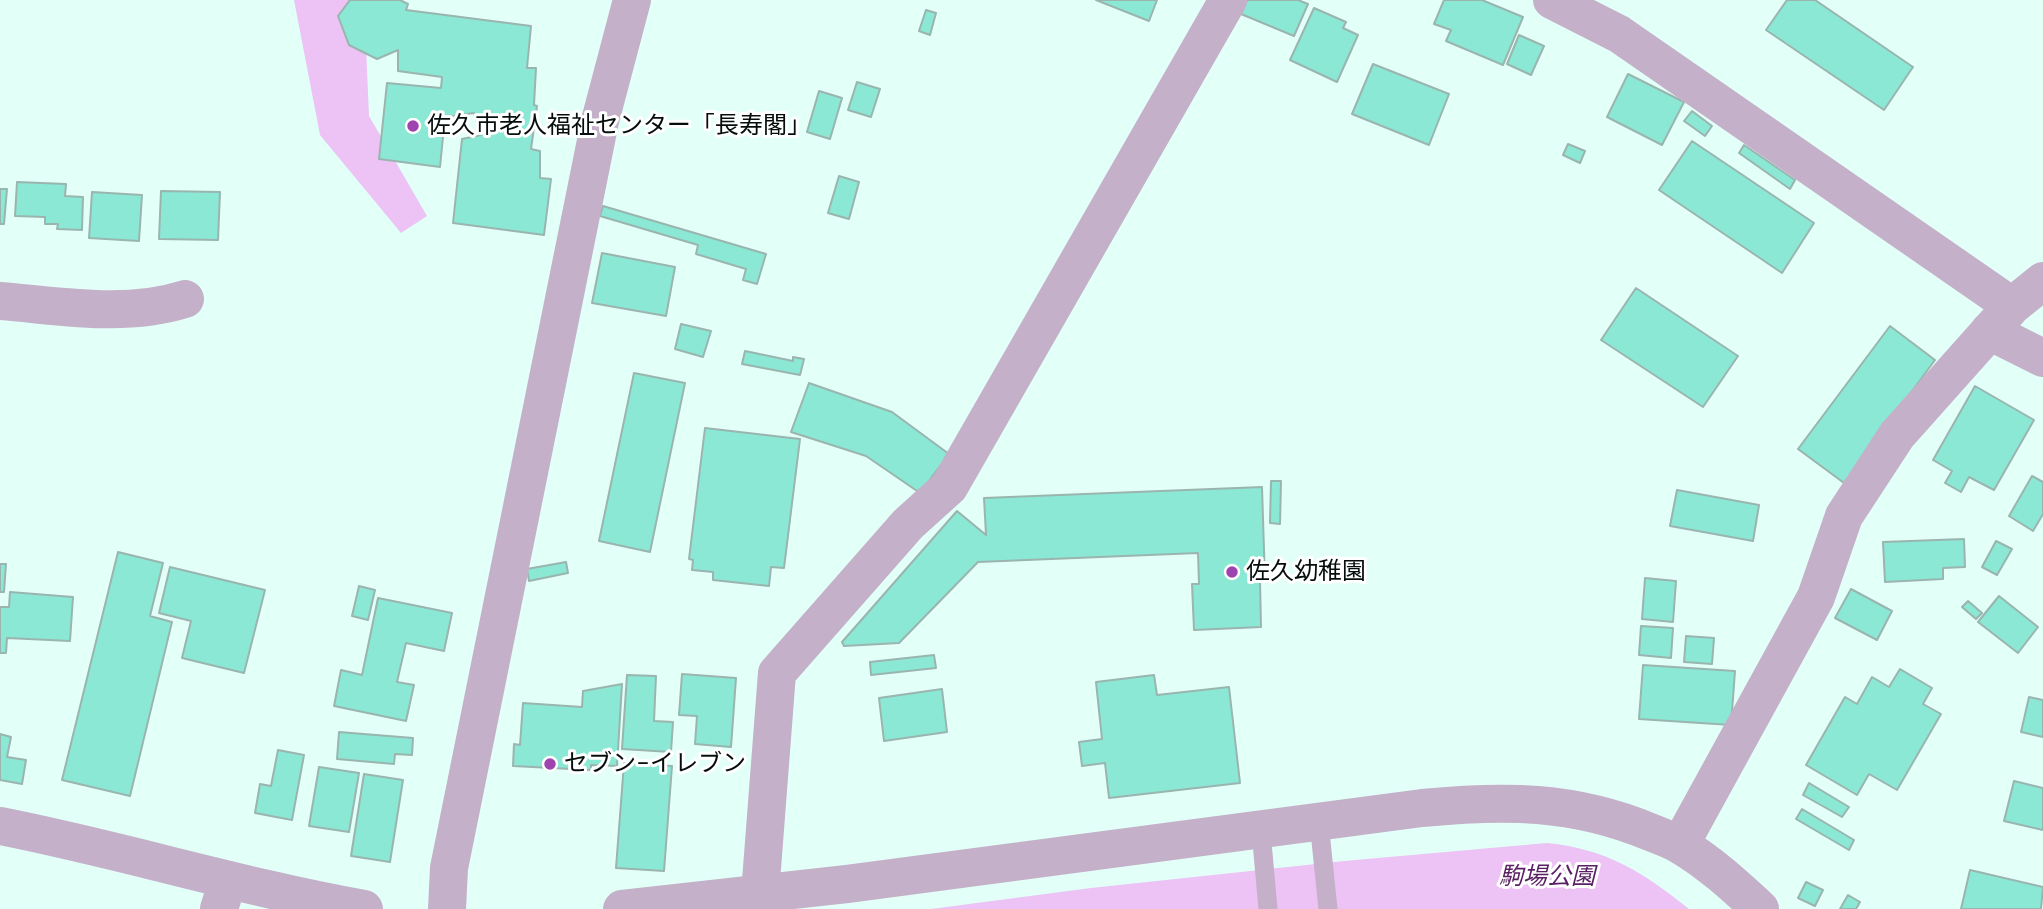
<!DOCTYPE html>
<html>
<head>
<meta charset="utf-8">
<style>
  body { margin:0 }
  canvas { display:block; background:#e2fff8 }
</style>
</head>
<body>
<canvas width="2043" height="909"></canvas>
<script>
const ctx = document.querySelector('canvas').getContext('2d');
ctx.lineJoin = 'round';
function paint(path, color) {
  ctx.fillStyle = color;
  ctx.fill(path, 'evenodd');
}
function trace(path, color, width, dash) {
  ctx.strokeStyle = color;
  ctx.lineWidth = width;
  ctx.lineCap = dash ? 'butt' : 'round';
  ctx.setLineDash(dash || []);
  ctx.stroke(path);
}
function write(font, color, halo, rows, align = 'center') {
  ctx.font = font + ' Merriweather,"Noto Sans JP",serif';
  ctx.lineWidth = 6;
  ctx.setLineDash([]);
  ctx.textBaseline = 'middle';
  ctx.strokeStyle = halo;
  ctx.fillStyle = color;
  for (const [text, x, y, turn = 0] of rows) {
    ctx.save();
    ctx.translate(x, y);
    ctx.rotate((+turn || 0) * Math.PI / 180);
    ctx.textAlign = isNaN(turn) ? turn : align;
    if (halo) ctx.strokeText(text, 0, 0);
    ctx.fillText(text, 0, 0);
    ctx.restore();
  }
}
paint(new Path2D(`
  M294,0H364L369,116L427,216L401,233L320,135Z
  M1547,843C1607,849 1643,872 1689,909H931L1091,888L1344,861Z`), '#ecc3f4');
const building = new Path2D(`
  M350,0H400L408,4L406,10L531,26L527,68H536L534,105L537,106L531,149L540,151V178L551,179L544,235L453,223L462,139L481,135L474,113L445,117L440,167L379,159L387,83L441,88L442,77L398,71V50L377,59L349,45L338,16Z
  M1096,0H1157L1149,21Z
  M1247,0H1298L1308,4L1294,36L1241,14Z
  M1444,0H1482L1523,17L1503,65L1446,41L1451,30L1434,24Z
  M1787,0H1815L1913,67L1884,110L1766,30Z
  M1314,8L1346,22L1343,28L1358,35L1337,82L1290,60Z
  M926,10L936,13L930,35L919,31Z
  M1519,35L1544,46L1531,75L1507,64Z
  M1373,64L1449,94L1429,145L1352,114Z
  M1628,74L1684,102L1662,145L1607,117Z
  M857,82L880,89L871,117L848,110Z
  M819,91L842,98L830,139L807,132Z
  M1692,111L1712,126L1705,136L1684,121Z
  M1692,141L1814,223L1782,273L1659,190Z
  M1568,144L1585,151L1580,163L1563,155Z
  M1744,145L1795,180L1790,189L1739,153Z
  M839,176L859,182L849,219L828,213Z
  M17,182L66,184L65,196L83,197L82,230L57,229L58,224H45V217L15,216Z
  M0,189H7L4,224H0Z
  M161,191L220,192L218,240L159,239Z
  M92,192L142,195L139,241L89,238Z
  M603,206L766,254L757,284L743,280L746,269L696,254L698,245L600,216Z
  M602,253L675,267L666,316L592,303Z
  M1636,288L1738,356L1703,407L1601,340Z
  M681,324L711,331L703,357L675,349Z
  M1890,326L1935,360L1844,483L1798,449Z
  M745,351L793,361V357L804,359L800,375L742,364Z
  M634,373L685,383L650,552L599,541Z
  M809,383L892,412L949,454L920,493L866,456L791,432Z
  M1975,386L2034,420L1994,490L1969,477L1961,492L1945,483L1952,471L1933,460Z
  M705,428L800,439L784,568L771,567L769,586L713,580V572L692,570L693,560L689,559Z
  M2032,476L2043,482V514L2033,531L2009,516Z
  M1271,481H1281L1280,524L1270,523Z
  M1262,487L1265,581H1260L1261,627L1194,630L1192,584H1199L1198,553L978,562L899,643L844,646L842,642L957,511L986,535L984,498Z
  M1677,490L1759,505L1753,541L1670,526Z
  M1964,539L1965,567L1943,568V579L1885,582L1883,542Z
  M1996,541L2012,549L1997,575L1982,567Z
  M118,552L163,563L150,616L172,622L130,796L62,780Z
  M566,562L568,573L529,581L527,569Z
  M0,564H6L4,592H0Z
  M170,567L265,590L244,673L182,658L191,621L159,613Z
  M1645,578L1676,581L1673,622L1642,619Z
  M359,586L375,590L368,620L352,616Z
  M1851,589L1892,611L1877,640L1835,618Z
  M10,592L73,597L70,641L7,638L6,653H0V607H9Z
  M1999,596L2038,627L2018,653L1978,622Z
  M378,598L452,613L444,651L406,643L397,682L414,685L406,721L334,706L341,670L362,675Z
  M1968,601L1982,613L1976,619L1962,607Z
  M1641,626L1673,628L1671,658L1639,655Z
  M1686,636L1714,638L1712,664L1684,662Z
  M934,655L936,668L871,675L870,662Z
  M1643,665L1735,671L1731,725L1639,719Z
  M1900,669L1932,688L1923,704L1941,714L1897,790L1869,774L1857,795L1806,765L1845,697L1857,704L1872,677L1889,687Z
  M682,674L736,678L731,747L695,744L697,716L679,715Z
  M627,675L656,676L654,721L673,722L671,752L622,749Z
  M1154,675L1157,695L1229,687L1240,783L1109,798L1105,763L1082,766L1079,742L1102,739L1096,682Z
  M622,684L617,766L591,765V770L513,766L514,744L520,745L523,703L582,707L583,691Z
  M942,689L947,732L884,741L879,698Z
  M2029,697L2043,700V737L2021,732Z
  M339,732L413,738L412,755L395,754L394,764L337,759Z
  M0,734L11,737L7,757L26,760L22,784L0,780Z
  M278,750L304,755L292,820L255,813L260,784L271,786Z
  M624,763L672,766L664,871L616,868Z
  M319,767L359,773L349,832L309,826Z
  M364,774L403,780L390,862L351,856Z
  M2014,781L2043,788V830L2004,821Z
  M1809,783L1849,807L1842,817L1803,795Z
  M1802,809L1854,840L1849,850L1796,819Z
  M1970,870L2043,887L2041,909H1961Z
  M1806,882L1823,890L1815,906L1798,898Z
  M1848,895L1860,902L1856,909H1840Z`);
paint(building, '#8be8d5');
trace(building, '#9ab5af', 2);
trace(new Path2D(`
  M1319,822L1328,909
  M1261,831L1268,909`), '#c5b0c9', 19);
trace(new Path2D(`
  M1552,0L1619,34L2012,306
  M0,301C62,306 125,318 185,299
  M1989,331L2043,358
  M1680,845L1816,597L1844,516L1897,435L2012,306L2043,281
  M760,894L777,673L908,524L949,487L1228,0
  M219,909L228,880`), '#c5b0c9', 38);
trace(new Path2D(`
  M0,826C122,850 241,887 364,909
  M447,909L449,868L600,121L632,0
  M622,909L847,884L1422,808C1504,800 1573,800 1650,832C1660,836 1671,840 1680,845C1709,862 1735,886 1760,909`), '#c5b0c9', 38);
for (const [x, y, r, color] of [
  [413,126,7,"#9e44af"],
  [1232,572,7,"#9e44af"],
  [550,764,7,"#9e44af"]
]) {
  const dot = new Path2D();
  dot.arc(x, y, r, 0, 2 * Math.PI);
  ctx.fillStyle = color;
  ctx.fill(dot);
  trace(dot, '#fff', 2.5);
}
write('24px', '#050e0c', '#fff', [
  ["佐久市老人福祉センター「長寿閣」",427,126],
  ["佐久幼稚園",1246,572],
  ["セブン-イレブン",564,764]
], 'left');
write('italic 24px', '#592164', '#fff', [
  ["駒場公園",1547,877]
]);
</script>
</body>
</html>
